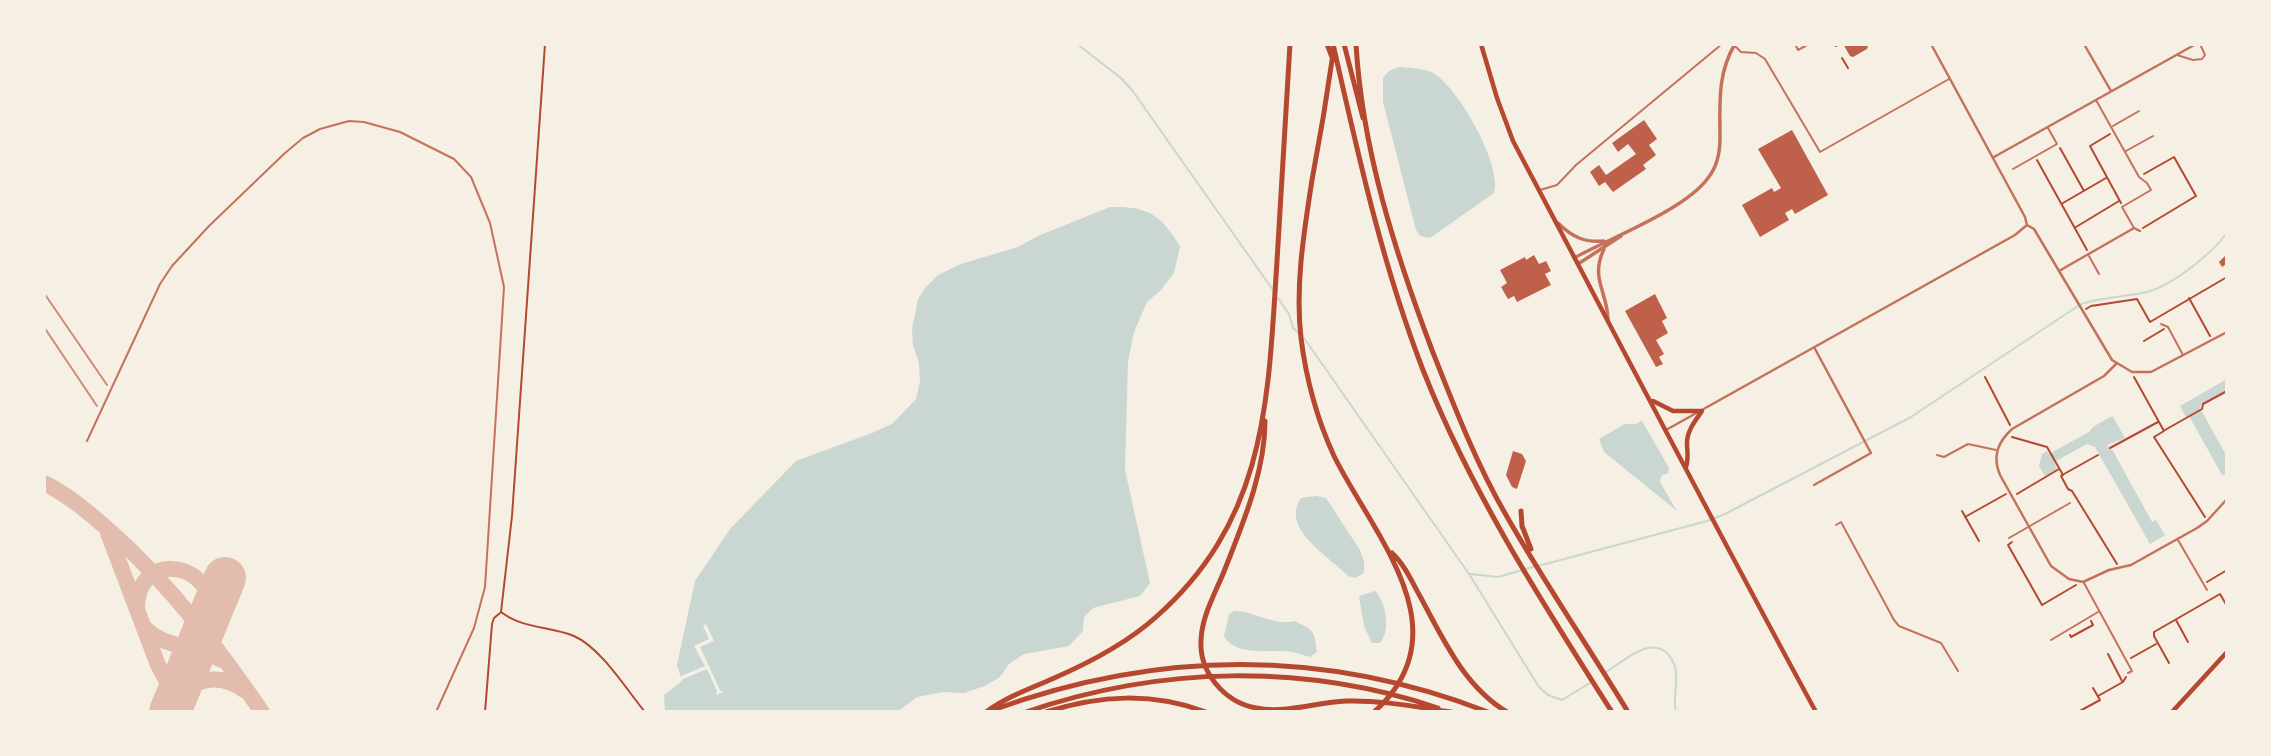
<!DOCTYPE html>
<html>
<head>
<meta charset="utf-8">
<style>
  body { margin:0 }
  #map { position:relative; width:2271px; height:756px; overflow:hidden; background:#f6efe4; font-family:Cabin,sans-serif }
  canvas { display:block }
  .frame { position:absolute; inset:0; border:46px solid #f6efe4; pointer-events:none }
</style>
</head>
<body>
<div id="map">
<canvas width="2271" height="756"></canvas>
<div class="frame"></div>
</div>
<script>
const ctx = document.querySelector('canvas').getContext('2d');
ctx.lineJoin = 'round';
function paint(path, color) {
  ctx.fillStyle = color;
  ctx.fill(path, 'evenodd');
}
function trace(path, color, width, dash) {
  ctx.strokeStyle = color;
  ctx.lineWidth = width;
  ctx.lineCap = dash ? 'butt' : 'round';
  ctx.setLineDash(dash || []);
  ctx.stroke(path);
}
paint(new Path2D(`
  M1399,67C1409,68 1422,68 1431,72C1457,84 1503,166 1494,193L1430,238L1420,236L1416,230L1383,102V78L1389,71Z
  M1110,207C1148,206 1160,214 1180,246L1174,273L1161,290L1147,302L1134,332L1128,361L1125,470L1150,583L1140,596L1093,608L1084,617L1083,631L1069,646L1024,654L1009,664L1000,677L985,686L964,693L943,692L917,697L897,712H665L664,695L682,681L677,665L695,581L730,529L796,461L872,433L892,424L916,399L920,382L919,363L913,345L912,329L918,299L925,288L938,275L961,264L1018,247L1038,236Z
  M2227,379V390L2201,404L2200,408L2227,457V477L2225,474L2222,475L2189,416L2186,417L2180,406Z
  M2110,417H2113L2125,438L2107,445L2110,450L2112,449L2152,522L2156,520L2165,535L2150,544L2095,447L2087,444L2054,462L2057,469L2045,476L2039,466L2042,454L2047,451L2049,454L2089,432L2093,427Z
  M1642,421L1669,468L1668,473L1661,476L1660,482L1677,511L1604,452L1599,439L1625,424H1636Z
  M1316,496L1326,498L1360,550L1364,561V573L1355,578L1348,576C1329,556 1280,529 1301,498Z
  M1375,591C1386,602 1391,630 1380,643H1372L1364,626L1359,596Z
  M1234,611C1255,611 1275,627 1294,621C1314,630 1314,630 1317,652L1310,657C1302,655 1295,652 1287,651C1268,650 1235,656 1224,636L1229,614Z`), '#c9d6d2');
paint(new Path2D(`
  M706,624L714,641L700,647L720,690L723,692L716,695L717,691L707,669L676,682L677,678L705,666L694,646L709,639L703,626Z`), '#f6efe4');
trace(new Path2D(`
  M1077,44L1121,78L1132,90L1273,290
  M1278,298L1289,314L1293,328L1300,334
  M1304,338L1469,574L1539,687L1548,695L1562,700L1590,683
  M1538,566L1707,521L1725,514L1911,417L2081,304C2103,297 2125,297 2147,292C2173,285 2211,254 2227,233
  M1470,574L1498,577L1533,567
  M1606,672C1623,662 1650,635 1668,654C1673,660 1676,667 1676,674C1677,688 1673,699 1676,712`), '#c9d6d2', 2);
trace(new Path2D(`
  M44,483C70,496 92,515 113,534C172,587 217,647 262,712
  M108,533L158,665L184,712
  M137,608C137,555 203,557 213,607
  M144,627C162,648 198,646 222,660
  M175,700C193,677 221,673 244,690`), '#e2bdae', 16);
trace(new Path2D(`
  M170,712L225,578`), '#e2bdae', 42);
paint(new Path2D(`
  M1843,44H1867L1868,46L1867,49L1853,57L1850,56Z
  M1644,120L1657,139L1649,145L1656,155L1643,165L1646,169L1613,192L1605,182L1599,186L1590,172L1599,165L1606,175L1636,154L1628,144L1618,152L1612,143Z
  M1792,130L1828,195L1795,214L1792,209L1785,213L1789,220L1760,237L1742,205L1772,188L1774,192L1781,188L1758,149Z
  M2227,254V269L2225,265L2222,267L2219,262Z
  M1534,255L1539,264L1546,261L1551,271L1545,274L1551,285L1517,302L1514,296L1508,299L1501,287L1507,283L1500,270L1525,257L1526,260Z
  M1655,294L1667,318L1662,321L1668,333L1656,340L1664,354L1659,357L1663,364L1656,367L1625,311Z
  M1513,451L1522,454L1526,461L1517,489L1512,487L1506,475Z`), '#bf614a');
trace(new Path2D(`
  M545,44L512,516L501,612C523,629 550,626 574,636C601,648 626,689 645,712
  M1834,44L1836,46
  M1842,58L1848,68
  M2110,134L2090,146L2121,203
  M2060,148L2084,191
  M2037,160L2087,250
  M2063,203L2106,178
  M2076,227L2119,201
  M2143,228L2196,196L2174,157L2144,174
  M2189,298L2210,336
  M2086,309L2091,306L2137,299L2150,322L2227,277
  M2144,341L2164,329
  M1985,377L2010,425
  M2134,377L2164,431L2154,437L2205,517
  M2165,430L2202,409L2203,404L2227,391
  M2012,437L2047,447L2063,475L2061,476L2068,489L2072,491L2117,564
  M2110,448L2158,422
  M2064,474L2098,455
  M2017,494L2059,469
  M1962,511L1979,541
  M1965,517L2006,494
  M2012,542L2008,545L2042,605L2076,585
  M2207,582L2227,570
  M2176,620L2188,642
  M2070,635L2071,637L2093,625L2091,621
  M2108,654L2122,681
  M2131,658L2156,644
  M2169,663L2154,636V632L2220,594L2227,606
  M2098,696L2123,682L2126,677
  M485,712L492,624L494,618L500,613
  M2078,712L2100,700L2093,688`), '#b5482f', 2);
trace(new Path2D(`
  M1795,44L1798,50L1809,44
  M1735,46L1741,52L1756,53L1765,59L1820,152L1949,79
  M2177,55L2193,60L2202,59L2205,55L2200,44
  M2096,100L2139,177L2147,183L2151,190L2122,207L2134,228
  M2113,126L2139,111
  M2126,151L2153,136
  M2013,169L2057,144L2048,128
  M1540,190L1557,185L1576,165L1722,44
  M2089,256L2099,274
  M2161,324L2168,327L2183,355
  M87,441L160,284L172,266L209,226L285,153L303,138L320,129L349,121L364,122L400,132L454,159L471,177L490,223L504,287L485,587L474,628L436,712
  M1937,455L1944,457L1968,444L1996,450
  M1836,525L1841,522L1894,620L1899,626L1941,643L1958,671
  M2009,538L2070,503
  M2178,540L2207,590
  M2084,583L2132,671L2128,673
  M2051,640L2098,612`), '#c5725c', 2);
trace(new Path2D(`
  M1931,44L2025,217L2027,225L2034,229L2112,360L2132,372H2151L2227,332
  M2084,44L2111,91
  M1994,157L2196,44
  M2059,271L2134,228L2140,231
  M2116,364L2104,376L2012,429C1998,442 1992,456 2000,475L2051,566L2069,579L2083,582L2109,570L2131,565L2197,528L2207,521L2227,499
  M1666,430L2015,235L2027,225
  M1814,485L1871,453L1814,347`), '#c5725c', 2.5);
trace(new Path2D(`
  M1558,223C1572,237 1585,243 1604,241
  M1604,249C1590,278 1607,291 1608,319
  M1574,258C1610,238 1685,210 1708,178C1717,167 1720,152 1720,138C1720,104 1717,74 1735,44
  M1578,264L1621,236`), '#c5725c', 3.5);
trace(new Path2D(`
  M1481,44L1497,98L1513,141C1614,332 1713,523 1816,712
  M1653,401L1673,411H1701
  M1686,467C1689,458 1687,452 1687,443C1687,431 1695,421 1702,411
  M2172,712L2227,652`), '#b5482f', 4.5);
trace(new Path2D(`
  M1327,44L1332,57
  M1333,44C1358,154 1382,264 1423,370C1471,492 1542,602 1612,712
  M1344,44L1363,118
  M1356,44C1362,149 1395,252 1432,350C1454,406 1476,463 1506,515C1544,582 1588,646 1628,712
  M1333,54C1327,96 1320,138 1312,180C1304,232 1295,285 1301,338C1306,378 1317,419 1334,456C1373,535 1465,631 1374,712
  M1265,421C1265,472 1243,523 1225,569C1216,592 1202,615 1201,640C1199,672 1224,702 1256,708C1285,714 1317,702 1346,701C1381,700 1417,707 1451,712
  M1521,511L1522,526L1531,549
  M1392,553C1405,565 1412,582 1421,598C1444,641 1465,687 1507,712
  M993,710C1158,650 1323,648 1488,712
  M986,712C1006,697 1029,689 1052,679C1089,663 1126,644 1156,617C1268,518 1268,398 1277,261C1281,189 1286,116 1290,44
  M1026,712C1160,666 1304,663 1438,708
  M1046,712C1100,695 1152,692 1206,712`), '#b5482f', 5);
trace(new Path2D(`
  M44,293L107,385
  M44,327L97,406`), '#cf8b77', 2);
</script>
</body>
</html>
